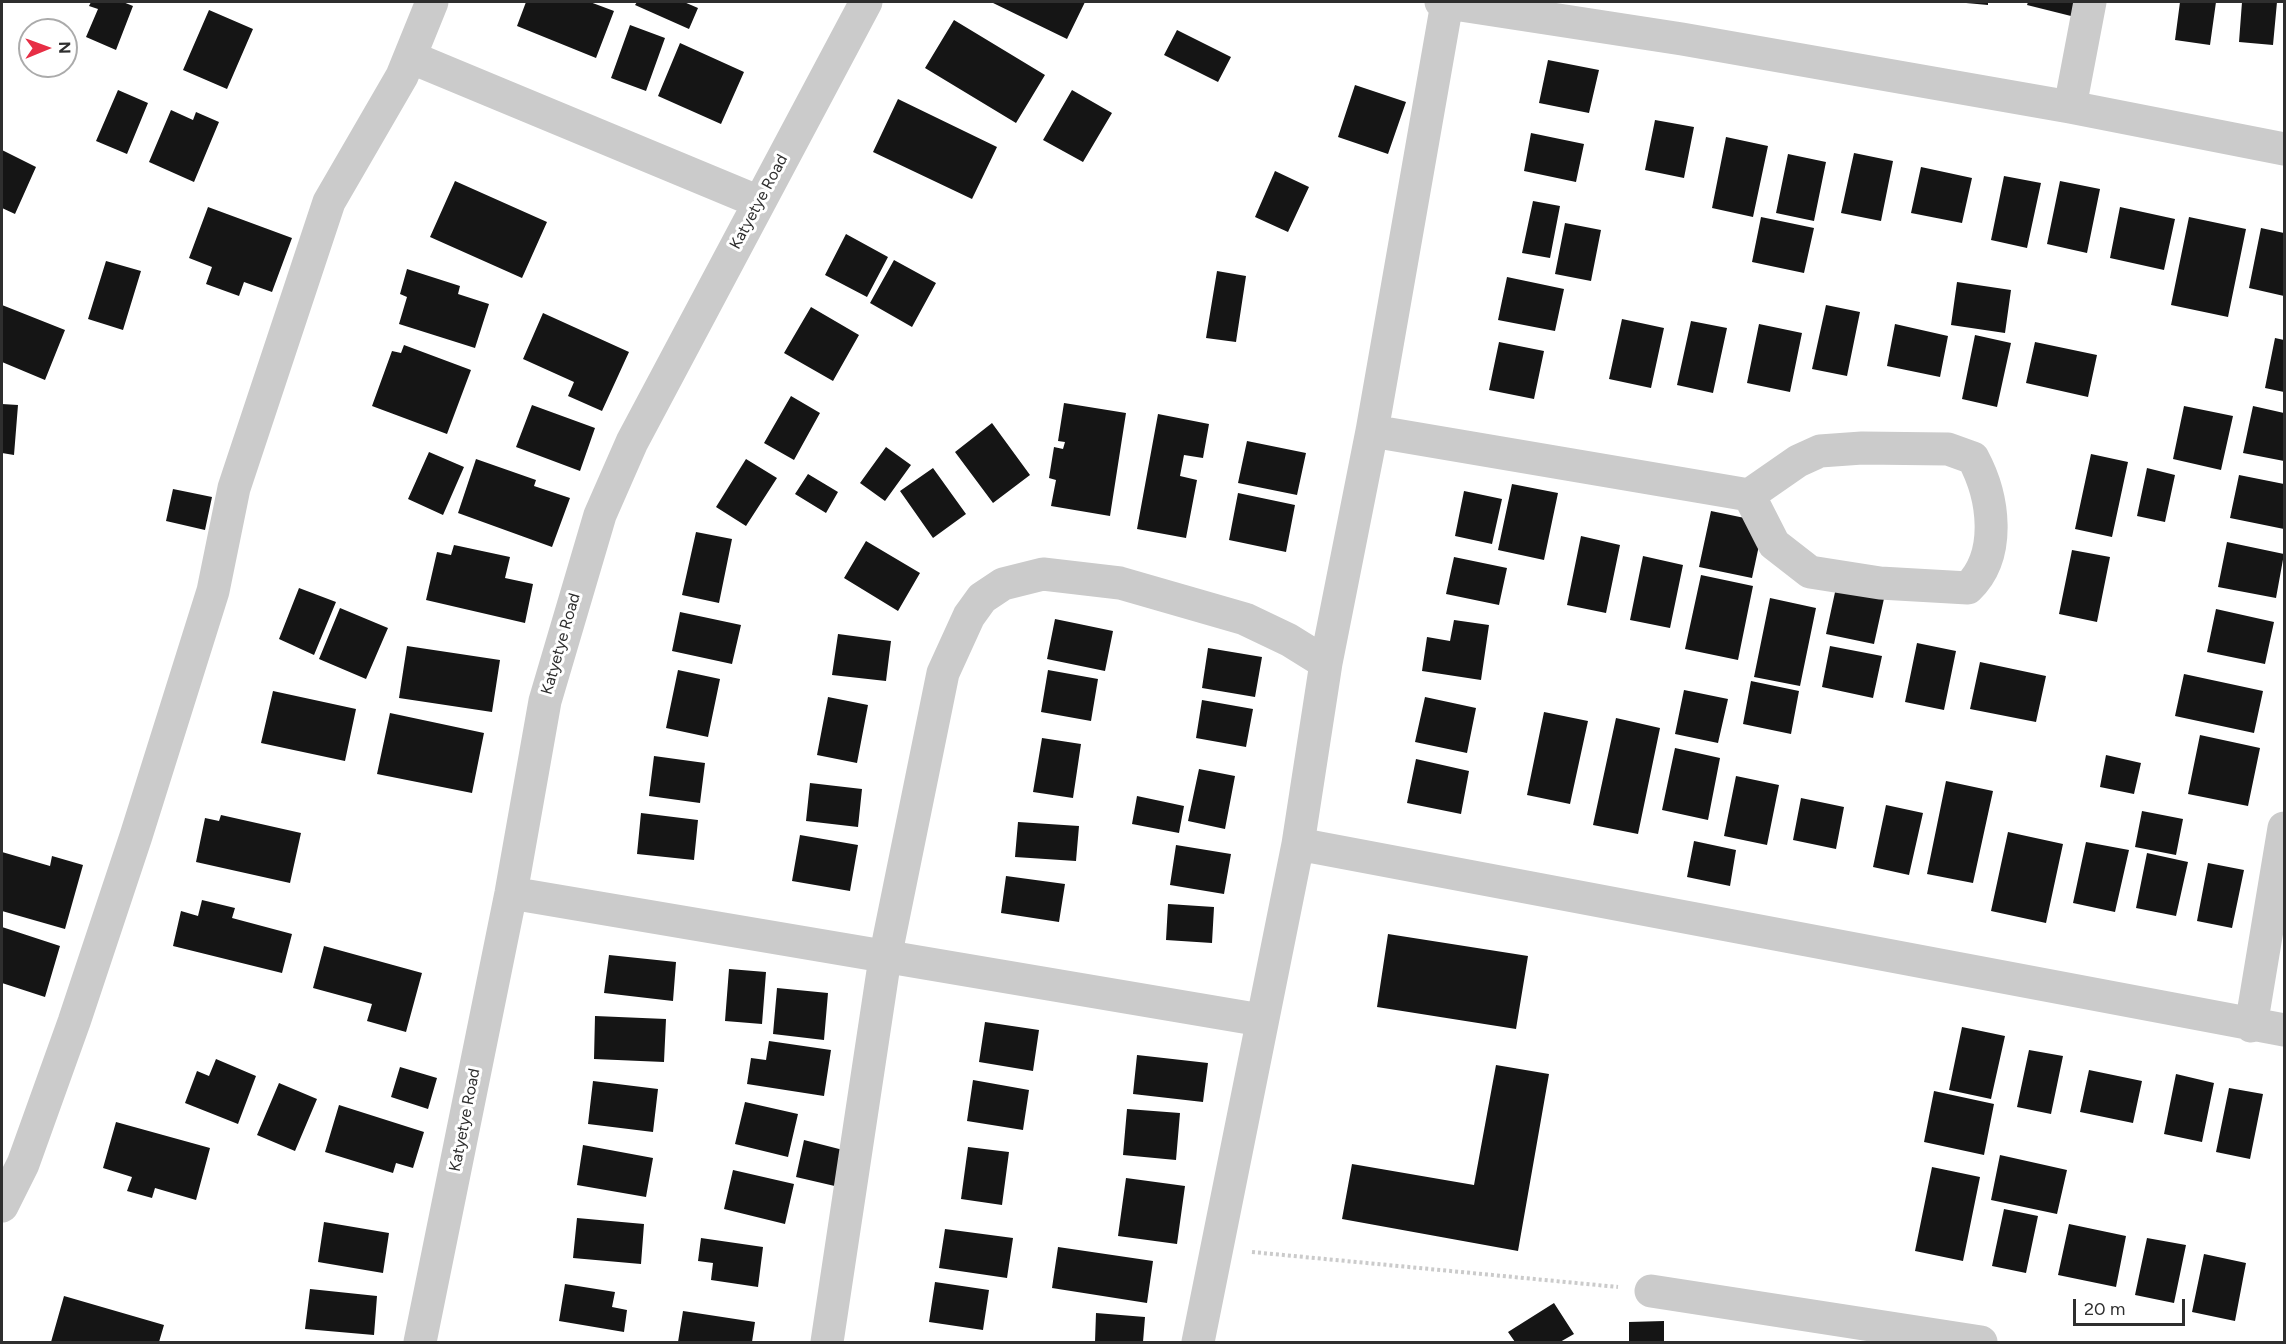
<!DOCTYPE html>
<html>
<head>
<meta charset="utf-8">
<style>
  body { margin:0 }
  #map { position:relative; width:2286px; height:1344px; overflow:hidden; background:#fff; font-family:Figtree,sans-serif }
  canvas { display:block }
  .frame { position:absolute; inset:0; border:3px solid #2e2e2e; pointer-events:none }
  .north { position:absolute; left:18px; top:18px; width:60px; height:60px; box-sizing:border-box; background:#fff; border:2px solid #ababab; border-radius:50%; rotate:89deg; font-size:16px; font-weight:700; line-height:24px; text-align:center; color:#2e2e2e }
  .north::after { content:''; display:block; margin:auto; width:21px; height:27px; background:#e72e45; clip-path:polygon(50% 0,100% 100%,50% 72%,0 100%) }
  .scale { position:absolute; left:2073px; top:1299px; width:112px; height:27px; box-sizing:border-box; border:3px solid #2e2e2e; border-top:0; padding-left:8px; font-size:18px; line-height:21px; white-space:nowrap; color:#2e2e2e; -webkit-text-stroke:4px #fff; paint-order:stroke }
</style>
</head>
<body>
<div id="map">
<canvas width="2286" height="1344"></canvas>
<div class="frame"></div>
<div class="north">N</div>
<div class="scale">20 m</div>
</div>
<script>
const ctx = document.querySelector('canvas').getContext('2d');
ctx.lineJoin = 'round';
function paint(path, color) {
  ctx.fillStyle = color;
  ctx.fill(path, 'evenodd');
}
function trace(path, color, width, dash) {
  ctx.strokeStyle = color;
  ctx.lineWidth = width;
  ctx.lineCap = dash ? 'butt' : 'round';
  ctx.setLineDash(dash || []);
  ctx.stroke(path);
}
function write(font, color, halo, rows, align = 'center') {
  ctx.font = font + ' Figtree,sans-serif';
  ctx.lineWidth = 6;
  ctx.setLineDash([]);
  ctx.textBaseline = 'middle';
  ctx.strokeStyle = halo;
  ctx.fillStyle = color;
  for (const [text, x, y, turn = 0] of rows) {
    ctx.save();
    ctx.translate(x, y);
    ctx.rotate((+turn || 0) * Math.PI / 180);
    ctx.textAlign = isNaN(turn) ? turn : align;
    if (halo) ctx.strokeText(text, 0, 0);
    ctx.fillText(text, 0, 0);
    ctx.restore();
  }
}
paint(new Path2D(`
  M91,2H123L133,6L116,50L86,37L98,9L89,6Z
  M526,2H590L614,11L596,58L517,26Z
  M637,2H684L698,8L689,29L635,5Z
  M991,2H1085L1067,39Z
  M1966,2H1988V5L1966,3Z
  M2028,2H2079L2075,17L2027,5Z
  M2180,2H2216L2210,45L2175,40Z
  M2242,2H2277L2273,45L2239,42Z
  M209,10L253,29L227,89L183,70Z
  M954,20L1045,75L1016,123L925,68Z
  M630,25L665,38L646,91L611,78Z
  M1177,30L1231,57L1218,82L1164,55Z
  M680,43L744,72L721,124L658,96Z
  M1548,60L1599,70L1589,113L1539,103Z
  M1355,85L1406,102L1388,154L1338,137Z
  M118,90L148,103L127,154L96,141Z
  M1072,90L1112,113L1083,162L1043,140Z
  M898,99L997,147L972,199L873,152Z
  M171,110L193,120L196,112L219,122L194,182L149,162Z
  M1655,120L1694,127L1684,178L1645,170Z
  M1531,133L1584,144L1576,182L1524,171Z
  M1726,137L1768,146L1753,217L1712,208Z
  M2,150L36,167L15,214L2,208Z
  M1854,153L1893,161L1881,221L1841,213Z
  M1788,154L1826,162L1814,221L1776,213Z
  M1921,167L1972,178L1962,223L1911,213Z
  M1275,171L1309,187L1288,232L1255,217Z
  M2004,176L2041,183L2027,248L1991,240Z
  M455,181L547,222L522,278L430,237Z
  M2060,181L2100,189L2087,253L2047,244Z
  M1533,201L1560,206L1550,258L1522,253Z
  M208,207L292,238L272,292L244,282L239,296L206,284L212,267L189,258Z
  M2120,207L2175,219L2164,270L2110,258Z
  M1761,217L1814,228L1804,273L1752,262Z
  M2189,217L2246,229L2228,317L2171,305Z
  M1565,223L1601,230L1591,281L1555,274Z
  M2261,228L2284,233V296L2249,288Z
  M846,234L888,257L867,297L825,275Z
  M894,260L936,283L912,327L870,303Z
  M106,261L141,271L123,330L88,319Z
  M407,269L460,286L458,294L489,304L475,348L399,324L407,297L400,294Z
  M1217,271L1246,276L1236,342L1206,338Z
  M1507,277L1564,289L1555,331L1498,320Z
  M1957,282L2011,290L2005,333L1951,325Z
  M2,305L65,330L45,380L2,362Z
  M1826,305L1860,312L1847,376L1812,369Z
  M811,307L859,335L833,381L784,353Z
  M543,313L629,352L602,411L568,396L574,382L523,359Z
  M1622,319L1664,328L1651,388L1609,379Z
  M1691,321L1727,328L1713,393L1677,385Z
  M1759,324L1802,333L1790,392L1747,383Z
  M1895,324L1948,336L1940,377L1887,366Z
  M1975,335L2011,343L1997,407L1962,399Z
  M2275,338L2284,340V392L2265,388Z
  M1499,342L1544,351L1534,399L1489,390Z
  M2035,342L2097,355L2088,397L2026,383Z
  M404,345L471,370L447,434L372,406L392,351L401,353Z
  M791,396L820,413L794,460L764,443Z
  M1064,403L1126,413L1110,516L1051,506L1056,480L1049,478L1054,447L1063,449L1065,442L1058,441Z
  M2,404L18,405L14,455L2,453Z
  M532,405L595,428L580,471L516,447Z
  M2184,406L2233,416L2221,470L2173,459Z
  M2253,406L2284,413V461L2243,453Z
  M1158,414L1209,424L1203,458L1184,455L1180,476L1197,480L1186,538L1137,529Z
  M992,423L1030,475L993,503L955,452Z
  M1247,441L1306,453L1297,495L1238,483Z
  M886,447L911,465L885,501L860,483Z
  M429,452L464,467L443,515L408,499Z
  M2091,454L2128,462L2112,537L2075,529Z
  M476,459L536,480L534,486L570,498L552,547L458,513Z
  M746,459L777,478L746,526L716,507Z
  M933,468L966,514L933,538L900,491Z
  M2147,468L2175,475L2165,522L2137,516Z
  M808,474L838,492L826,513L795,494Z
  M2239,475L2284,484V529L2230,518Z
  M1512,484L1558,493L1544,560L1498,550Z
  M173,489L212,497L205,530L166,521Z
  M1464,491L1502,499L1492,544L1455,536Z
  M1238,493L1295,505L1286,552L1229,540Z
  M1711,511L1764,522L1752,578L1699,567Z
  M696,532L732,539L719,603L682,595Z
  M1581,536L1620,545L1606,613L1567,605Z
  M866,541L920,573L898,611L844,578Z
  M2227,542L2284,554L2276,598L2218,587Z
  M454,545L510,557L505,578L533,584L525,623L426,600L437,552L451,555Z
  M2072,550L2110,557L2097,622L2059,614Z
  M1643,556L1683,565L1670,628L1630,620Z
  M1454,557L1507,568L1499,605L1446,594Z
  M1701,575L1753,586L1738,660L1685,649Z
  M1837,583L1885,594L1874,644L1826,634Z
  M299,588L336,602L314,655L279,639Z
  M1770,598L1816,608L1800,686L1754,677Z
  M340,608L388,628L366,679L319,659Z
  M2216,609L2274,622L2265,664L2207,652Z
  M680,612L741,625L732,664L672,651Z
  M1055,619L1113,631L1105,671L1047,659Z
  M1454,620L1489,625L1481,680L1422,671L1427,637L1450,641Z
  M838,634L891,641L886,681L832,675Z
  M1917,643L1956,651L1944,710L1905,702Z
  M407,646L500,660L492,712L399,698Z
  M1830,646L1882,656L1873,698L1822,687Z
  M1208,648L1262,657L1255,697L1202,688Z
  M1980,662L2046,676L2036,722L1970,709Z
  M678,670L720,679L708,737L666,728Z
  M1048,670L1098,679L1091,721L1041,712Z
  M2184,674L2263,691L2254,733L2175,716Z
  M1751,681L1799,691L1791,734L1743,724Z
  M1684,690L1728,699L1718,743L1675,734Z
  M273,691L356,709L345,761L261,743Z
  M828,697L868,705L857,763L817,755Z
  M1425,697L1476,708L1467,753L1415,742Z
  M1202,700L1253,709L1246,747L1196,738Z
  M1544,712L1588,721L1570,804L1527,795Z
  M390,713L484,733L472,793L377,774Z
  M1616,718L1660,728L1638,834L1593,825Z
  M2200,735L2260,748L2248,806L2188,794Z
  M1042,738L1081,744L1073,798L1033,792Z
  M1675,748L1720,758L1708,820L1662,810Z
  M2106,755L2141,763L2134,794L2100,787Z
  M654,756L705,763L700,803L649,796Z
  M1416,759L1469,771L1461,814L1407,803Z
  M1199,769L1235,776L1225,829L1188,821Z
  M1736,776L1779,785L1767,845L1724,836Z
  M1946,781L1993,791L1973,883L1927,874Z
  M810,783L862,789L858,827L806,821Z
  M1137,796L1184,806L1179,833L1132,824Z
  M1801,798L1844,807L1836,849L1793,840Z
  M1886,805L1923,813L1909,875L1873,867Z
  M2142,811L2183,819L2176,855L2135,847Z
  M641,813L698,820L694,860L637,854Z
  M221,815L301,833L290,883L196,862L205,818L219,821Z
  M1018,822L1079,826L1076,861L1015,857Z
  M2008,832L2063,844L2046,923L1991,911Z
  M800,835L858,845L850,891L792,881Z
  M1694,841L1736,850L1730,886L1687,877Z
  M2086,842L2129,850L2115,912L2073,903Z
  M1176,845L1231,854L1224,894L1170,885Z
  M2,852L50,866L52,856L83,865L65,929L2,911Z
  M2147,853L2188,862L2176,916L2136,908Z
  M2208,863L2244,870L2232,928L2197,921Z
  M1006,876L1065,884L1059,922L1001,913Z
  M202,900L235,908L232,918L292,934L282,973L173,946L181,911L198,916Z
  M1168,904L1214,907L1212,943L1166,940Z
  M2,927L60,946L45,997L2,983Z
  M1388,934L1528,956L1516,1029L1377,1007Z
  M324,946L422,973L406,1032L367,1021L372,1004L313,988Z
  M609,955L676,962L673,1001L604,993Z
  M729,969L766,972L762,1024L725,1021Z
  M777,988L828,993L824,1040L773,1034Z
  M595,1016L666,1019L664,1062L594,1059Z
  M985,1022L1039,1030L1033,1071L979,1062Z
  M1962,1027L2005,1036L1991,1099L1949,1090Z
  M769,1041L831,1050L824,1096L747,1084L751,1058L766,1060Z
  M2029,1050L2063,1056L2051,1114L2017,1107Z
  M1137,1055L1208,1063L1203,1102L1133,1094Z
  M216,1059L256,1076L238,1124L185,1103L197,1071L209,1076Z
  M1496,1065L1549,1074L1518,1251L1342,1219L1352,1164L1474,1185Z
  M400,1067L437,1078L428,1109L391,1097Z
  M2089,1070L2142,1081L2133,1123L2080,1112Z
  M2176,1074L2214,1083L2202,1142L2164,1134Z
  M973,1080L1029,1090L1023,1130L967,1121Z
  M593,1081L658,1089L653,1132L588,1124Z
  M279,1083L317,1099L295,1151L257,1135Z
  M2229,1088L2263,1094L2250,1159L2216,1152Z
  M1934,1091L1994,1104L1984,1155L1924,1142Z
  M745,1102L798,1114L788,1157L735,1144Z
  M339,1105L424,1132L413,1168L396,1163L393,1173L325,1152Z
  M1127,1109L1180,1113L1176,1160L1123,1155Z
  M116,1122L210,1148L196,1200L155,1188L152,1198L127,1191L132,1177L103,1168Z
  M804,1140L847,1151L839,1187L796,1177Z
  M583,1145L653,1158L646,1197L577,1185Z
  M968,1147L1009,1152L1002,1205L961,1199Z
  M2000,1155L2067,1170L2057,1214L1991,1200Z
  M1932,1167L1980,1177L1963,1261L1915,1251Z
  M733,1170L794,1184L785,1224L724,1209Z
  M1126,1178L1185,1186L1177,1244L1118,1236Z
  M2004,1209L2038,1216L2026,1273L1992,1266Z
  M577,1218L644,1224L641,1264L573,1258Z
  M324,1222L389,1233L383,1273L318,1262Z
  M2069,1224L2126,1236L2116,1287L2058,1275Z
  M945,1229L1013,1238L1007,1278L939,1268Z
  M701,1238L763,1247L758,1287L711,1280L713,1263L698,1261Z
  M2147,1238L2186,1245L2174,1303L2135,1295Z
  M1058,1247L1153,1261L1147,1303L1052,1288Z
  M2204,1254L2246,1263L2235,1321L2192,1312Z
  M935,1282L989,1290L983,1330L929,1322Z
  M565,1284L615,1292L612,1307L627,1310L624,1332L559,1321Z
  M310,1289L377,1296L374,1335L305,1329Z
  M64,1296L164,1325L159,1342H51Z
  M1554,1303L1574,1334L1560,1342H1515L1508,1332Z
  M683,1311L755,1322L752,1342H678Z
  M1096,1313L1145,1317L1143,1342H1095Z
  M1664,1321V1342H1629V1322Z`), '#151515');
trace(new Path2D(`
  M1252,1252L1618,1287`), '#cbcbcb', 4, [3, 3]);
trace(new Path2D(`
  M1441,2L1682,39L2070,107L2284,149
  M410,57L759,202
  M2070,107L2090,2
  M1372,431L1749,495L1798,461L1820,451L1862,448L1948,449L1973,458C1994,497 2002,555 1968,588L1880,583L1810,572L1774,544L1749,495
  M1298,844L2284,1030
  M511,893L1261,1020
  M2251,1026L2284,828
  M2,1206L23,1164L74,1022L136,836L213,591L234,488L329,202L402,76L432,2
  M1651,1291L1981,1342
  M420,1342L511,893L545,701L600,515L632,442L866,2
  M827,1342L885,958L943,673L969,616L982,598L1003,584L1043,574L1120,583L1245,619L1289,640L1326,663
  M1198,1342L1298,844L1326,663L1372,431L1447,3`), '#cbcbcb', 33);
write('16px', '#2e2e2e', '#fff', [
  ["Katyetye Road",759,202,-62],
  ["Katyetye Road",561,644,-74],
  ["Katyetye Road",465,1120,-79]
]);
</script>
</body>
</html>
